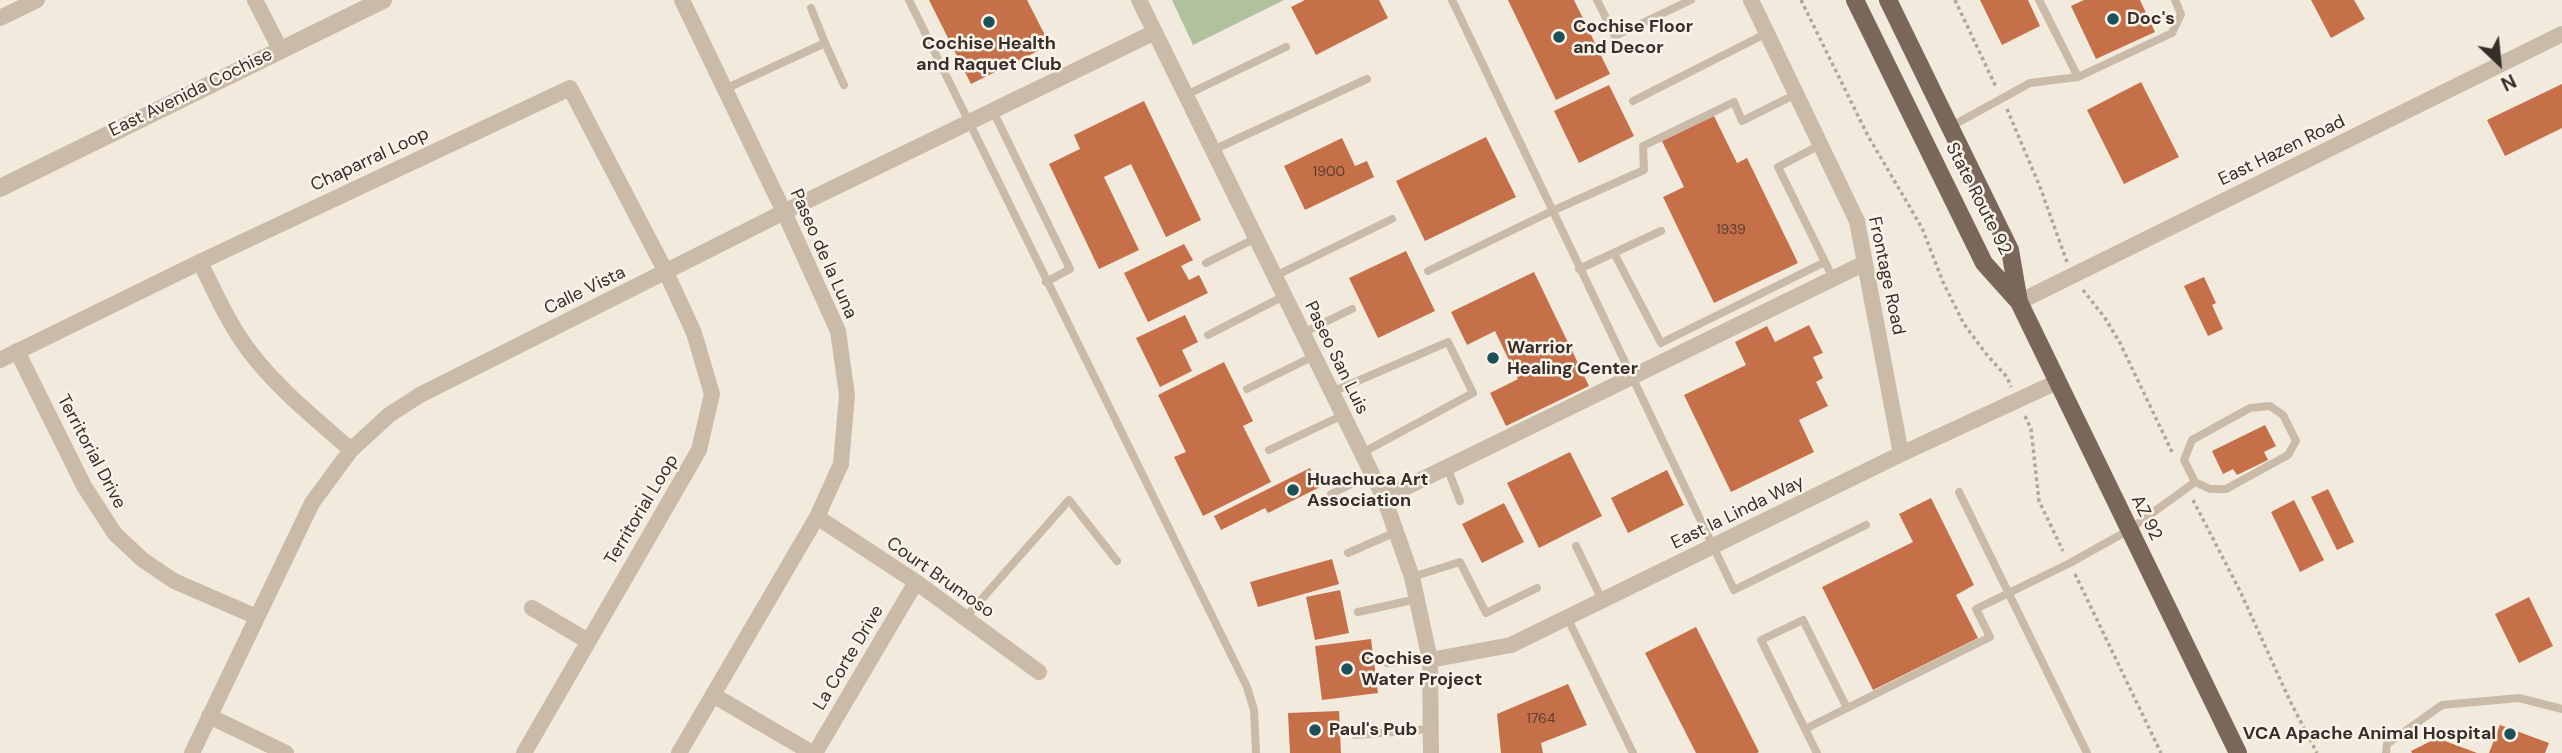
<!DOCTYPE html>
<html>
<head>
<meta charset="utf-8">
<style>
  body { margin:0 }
  #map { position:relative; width:2562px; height:753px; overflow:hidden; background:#f2eadd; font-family:"DM Sans",sans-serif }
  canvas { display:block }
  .north { position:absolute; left:2464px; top:28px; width:70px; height:70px; -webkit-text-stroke:5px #faf3e9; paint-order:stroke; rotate:154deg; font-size:19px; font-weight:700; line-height:28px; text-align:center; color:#372e29 }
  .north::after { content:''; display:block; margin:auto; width:24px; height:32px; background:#372e29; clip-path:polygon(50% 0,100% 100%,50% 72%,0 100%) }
</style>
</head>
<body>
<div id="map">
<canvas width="2562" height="753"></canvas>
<div class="north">N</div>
</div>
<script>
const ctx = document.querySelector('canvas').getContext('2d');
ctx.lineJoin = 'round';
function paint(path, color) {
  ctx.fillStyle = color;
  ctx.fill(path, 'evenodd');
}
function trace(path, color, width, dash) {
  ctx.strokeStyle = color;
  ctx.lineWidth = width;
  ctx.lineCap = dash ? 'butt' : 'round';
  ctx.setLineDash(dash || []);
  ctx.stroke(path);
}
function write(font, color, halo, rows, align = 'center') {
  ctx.font = font + ' "DM Sans",sans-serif';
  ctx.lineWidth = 5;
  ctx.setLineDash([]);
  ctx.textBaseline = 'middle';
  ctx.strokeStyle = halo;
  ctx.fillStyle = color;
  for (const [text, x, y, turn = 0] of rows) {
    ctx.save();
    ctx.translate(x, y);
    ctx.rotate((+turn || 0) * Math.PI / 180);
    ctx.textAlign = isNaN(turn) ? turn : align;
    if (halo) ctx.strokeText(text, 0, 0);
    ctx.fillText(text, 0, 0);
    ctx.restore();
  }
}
paint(new Path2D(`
  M1172,0H1284L1193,45Z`), '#b2c19d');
paint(new Path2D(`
  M929,0H1027L1050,45L971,84Z
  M1305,0H1379L1388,18L1316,55L1291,7Z
  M1508,0H1574L1610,74L1556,100Z
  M1980,0H2028L2040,26L2002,45Z
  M2084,0H2140L2155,32L2096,59L2071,6Z
  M2311,0H2354L2365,19L2331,38Z
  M2141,82L2179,157L2124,184L2087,110Z
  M2562,84V128L2505,156L2487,120Z
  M1609,85L1634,136L1579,163L1554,111Z
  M1144,101L1201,220L1166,237L1131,164L1104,177L1139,250L1099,269L1049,164L1080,149L1074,135Z
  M1714,116L1737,163L1747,158L1798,263L1714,303L1663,197L1684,187L1662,141Z
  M1486,137L1516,197L1425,241L1396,181Z
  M1342,138L1355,166L1367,161L1374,177L1305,210L1284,166Z
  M1184,244L1193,260L1181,266L1189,280L1199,275L1208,293L1148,322L1124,273Z
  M1406,251L1435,311L1378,338L1349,278Z
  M1534,272L1589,386L1506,426L1490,393L1518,379L1495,331L1467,345L1451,312Z
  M2204,277L2216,303L2212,305L2223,329L2208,336L2184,286Z
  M1185,315L1198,342L1182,350L1192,371L1160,387L1136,338Z
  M1809,325L1823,353L1813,357L1823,378L1816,382L1828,406L1799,420L1814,452L1731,492L1684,395L1746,365L1735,342L1767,326L1775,342Z
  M1224,362L1253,421L1243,426L1271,482L1203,516L1174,457L1186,452L1158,395Z
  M2265,425L2276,446L2264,452L2268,460L2237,475L2233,469L2223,474L2212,451Z
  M1570,452L1602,516L1539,548L1507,483Z
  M1310,468L1320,487L1268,513L1265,508L1221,530L1214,516Z
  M1667,470L1684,505L1628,533L1611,498Z
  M2328,489L2354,542L2337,550L2311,497Z
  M1931,498L1974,585L1956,595L1978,638L1873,690L1822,587L1913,542L1899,514Z
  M2294,500L2324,560L2300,572L2271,512Z
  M1504,503L1524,542L1482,563L1462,524Z
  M1332,559L1339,584L1258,607L1250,582Z
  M1340,590L1349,633L1315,640L1306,597Z
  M2529,597L2553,646L2519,663L2495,614Z
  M1696,627L1759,752L1757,753H1696L1645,653Z
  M1371,639L1378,693L1322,700L1315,646Z
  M1568,684L1587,725L1541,743L1543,753H1501L1497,714Z
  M1339,711L1341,753H1290L1288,713Z
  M2500,725L2549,743L2545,753H2489Z
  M2437,738L2477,753H2412L2411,751Z`), '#c57048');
trace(new Path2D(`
  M1801,0L1867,134L1922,228L1943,282L1964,324L1987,355L2007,377L2011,387
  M1955,0L1996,87
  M2007,109L2040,187L2067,262
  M2083,290L2105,318L2120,343L2173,454
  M2025,416L2031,429L2039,501L2063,551
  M2193,500L2240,591L2290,701L2317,753
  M2075,574L2161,753`), '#b6a593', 3.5, [3.5, 3.5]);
trace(new Path2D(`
  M909,0L1247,687L1254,710L1256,753
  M1452,0L1734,590L1866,525
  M1597,0L1615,36L1691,0
  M2039,0L2078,77
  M825,43L844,85
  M725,89L825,43L811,8
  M1186,95L1286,47
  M1633,101L1767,33
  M993,111L1070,269L1046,282
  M1950,127L2030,83L2078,77L2172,33L2181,14L2175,0
  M1820,145L1778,167L1833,278
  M1213,150L1367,79
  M1614,253L1661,343L1825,262
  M1206,263L1256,238
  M1579,269L1661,231
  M1428,271L1552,211L1644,170L1643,146L1734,102L1742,121L1796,94
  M1275,276L1392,219
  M1303,333L1352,309
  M1208,335L1284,296
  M1247,389L1314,356
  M1332,392L1448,342L1473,393L1362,453
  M1269,450L1343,415
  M1447,467L1460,501
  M1959,492L2087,753
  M1331,494L1372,474
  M1576,546L1602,600
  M1348,553L1396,532
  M1412,577L1460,562L1486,613L1537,588
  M1358,612L1417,599
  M1567,617L1633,753
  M965,618L1069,500L1117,561
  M1387,663L1430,660
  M1847,708L1803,620L1761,640L1805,729L1990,637L1976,609L2070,563L2129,530L2195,482L2210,489H2226L2288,455L2296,441L2283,415L2270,406L2250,408L2192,440L2184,460L2195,482
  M1805,729L1817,753
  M1355,735L1430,729
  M2386,753L2387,744L2442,705L2519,698L2562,709`), '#cabba9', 8);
trace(new Path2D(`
  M255,0L280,49
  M1139,0L1384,498L1412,577L1430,660L1431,753
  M1751,0L1857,221L1901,454
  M0,18L37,0
  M200,262C215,292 229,325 250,352C278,389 316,419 351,450
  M2019,302L2562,34
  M17,351L84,486L115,534L143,560L174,581L257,617
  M0,360L200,262L570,88L666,272L694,333L712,394L699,450L524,753
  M1384,498L1865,263
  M817,517L916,582L1039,672
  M532,608L588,641
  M1430,660L1511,645L1901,454L2057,382
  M713,695L812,753
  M209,716L286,753
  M192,753L312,503L351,450L389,415L420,395L784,212L1155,32
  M679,753L817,517L841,464L847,395L838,331L784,212L682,0
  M815,753L916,582`), '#cabba9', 16);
trace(new Path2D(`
  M0,188L383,0`), '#cabba9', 18);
trace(new Path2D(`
  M1855,0L1984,263L2019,302
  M1888,0L2010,250L2019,302L2238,753`), '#79675a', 18);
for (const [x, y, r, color] of [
  [2113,19,7,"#1e5059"],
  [989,22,7,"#1e5059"],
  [1559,37,7,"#1e5059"],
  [1493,358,7,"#1e5059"],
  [1293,490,7,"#1e5059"],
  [1347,669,7,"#1e5059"],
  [1315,730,7,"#1e5059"],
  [2510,734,7,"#1e5059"]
]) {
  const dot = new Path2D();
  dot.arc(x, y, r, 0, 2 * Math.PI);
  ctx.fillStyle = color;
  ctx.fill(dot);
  trace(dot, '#faf3e9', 2.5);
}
write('14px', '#5a3e31', null, [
  ["1900",1329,172],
  ["1939",1731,230],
  ["1764",1541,719]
]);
write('bold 18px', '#372e29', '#faf3e9', [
  ["Doc's",2127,19],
  ["Cochise Floor",1573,27],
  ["and Decor",1573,48],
  ["Cochise Health",989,44,"center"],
  ["and Raquet Club",989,65,"center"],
  ["Warrior",1507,348],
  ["Healing Center",1507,369],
  ["Huachuca Art",1307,480],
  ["Association",1307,501],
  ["Cochise",1361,659],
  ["Water Project",1361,680],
  ["Paul's Pub",1329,730],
  ["VCA Apache Animal Hospital",2496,734,"right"]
], 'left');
write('18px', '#372e29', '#faf3e9', [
  ["East Avenida Cochise",191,93,-26],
  ["East Hazen Road",2282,151,-26],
  ["Chaparral Loop",370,160,-25],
  ["State Route 92",1978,199,63],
  ["Paseo de la Luna",823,254,66],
  ["Frontage Road",1886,276,78],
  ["Calle Vista",585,291,-26],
  ["Paseo San Luis",1336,358,64],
  ["Territorial Drive",91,452,62],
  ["Territorial Loop",642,510,-59],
  ["East la Linda Way",1738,513,-26],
  ["AZ 92",2146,518,64],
  ["Court Brumoso",940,578,35],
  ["La Corte Drive",849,658,-59]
]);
</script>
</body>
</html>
